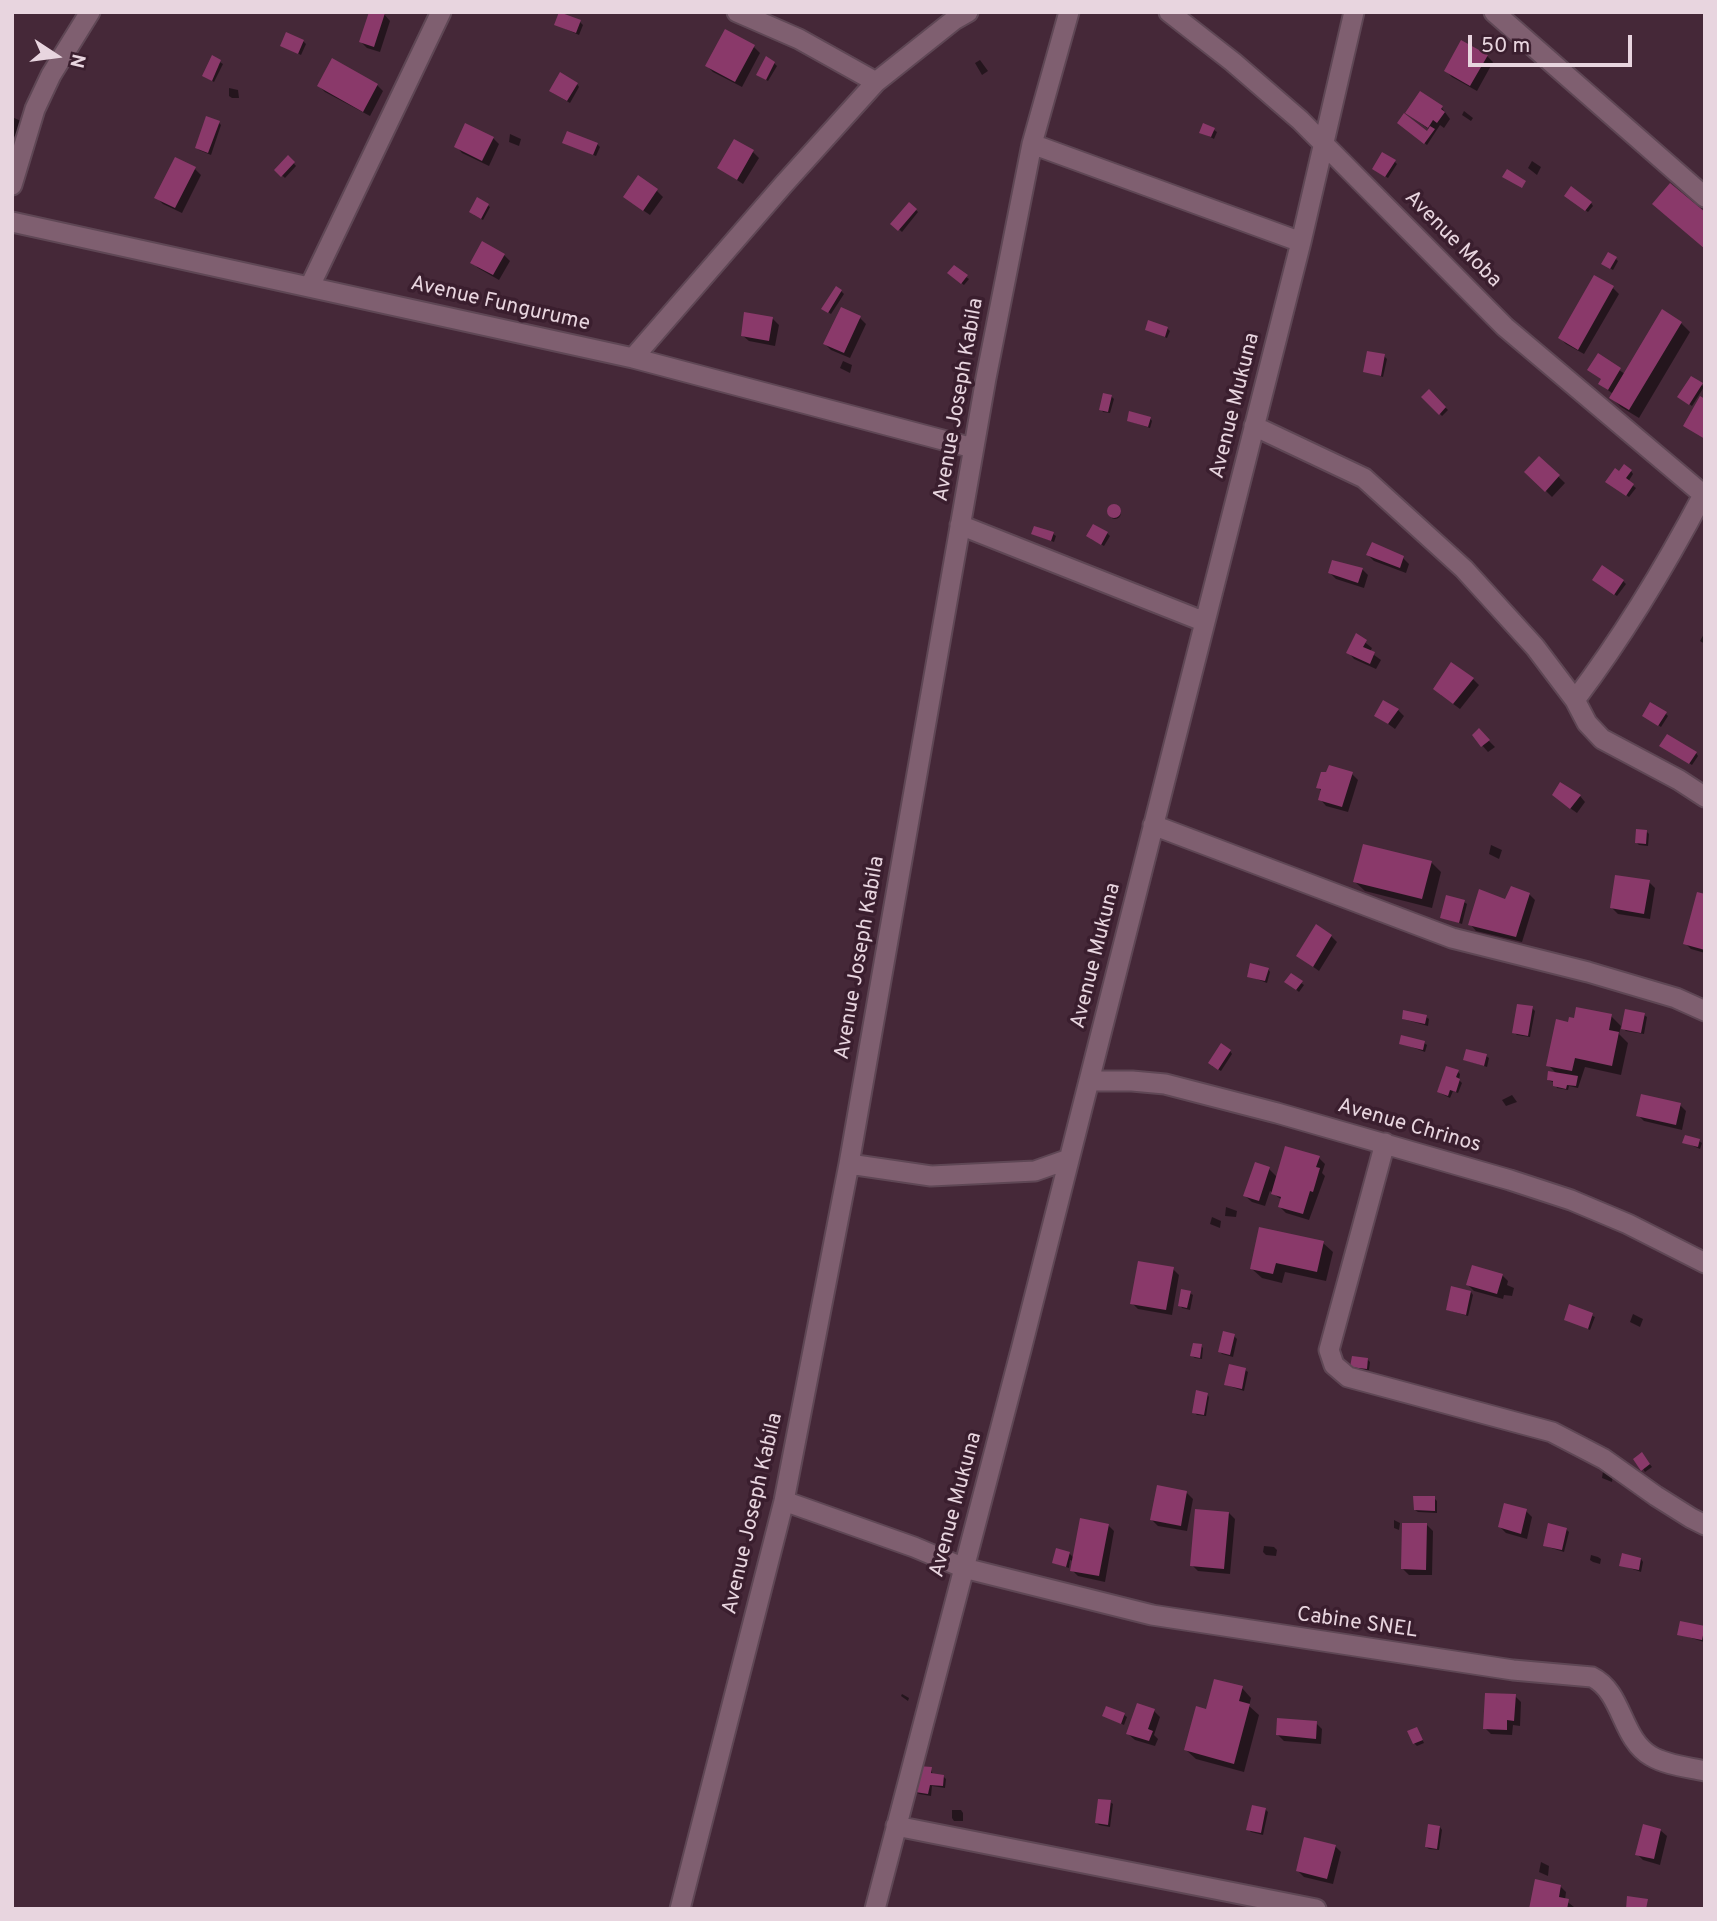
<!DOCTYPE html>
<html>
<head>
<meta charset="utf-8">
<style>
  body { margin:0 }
  #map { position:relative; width:1717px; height:1921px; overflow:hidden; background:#452838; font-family:Overpass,sans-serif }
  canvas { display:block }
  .frame { position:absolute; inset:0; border:14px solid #e8d5df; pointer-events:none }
  .north { position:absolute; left:21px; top:21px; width:70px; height:70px; -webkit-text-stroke:5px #3a1e2e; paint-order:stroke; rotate:103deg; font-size:19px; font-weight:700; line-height:28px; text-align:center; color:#e8d5df }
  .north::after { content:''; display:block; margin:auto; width:24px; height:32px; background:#e8d5df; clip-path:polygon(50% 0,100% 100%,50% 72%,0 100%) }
  .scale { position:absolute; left:1468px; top:35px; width:164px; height:32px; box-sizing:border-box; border:4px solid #e8d5df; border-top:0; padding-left:9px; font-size:21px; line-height:24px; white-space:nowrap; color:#e8d5df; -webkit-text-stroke:5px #3a1e2e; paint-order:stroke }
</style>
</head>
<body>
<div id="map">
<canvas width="1717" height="1921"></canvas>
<div class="frame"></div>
<div class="north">N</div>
<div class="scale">50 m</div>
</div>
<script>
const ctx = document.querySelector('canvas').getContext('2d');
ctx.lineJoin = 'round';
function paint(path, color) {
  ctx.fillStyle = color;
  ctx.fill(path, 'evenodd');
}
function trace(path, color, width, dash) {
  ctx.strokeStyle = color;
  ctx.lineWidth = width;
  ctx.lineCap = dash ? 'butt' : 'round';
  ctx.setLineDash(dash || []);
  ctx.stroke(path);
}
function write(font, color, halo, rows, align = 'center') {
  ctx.font = font + ' Overpass,sans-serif';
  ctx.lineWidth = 7;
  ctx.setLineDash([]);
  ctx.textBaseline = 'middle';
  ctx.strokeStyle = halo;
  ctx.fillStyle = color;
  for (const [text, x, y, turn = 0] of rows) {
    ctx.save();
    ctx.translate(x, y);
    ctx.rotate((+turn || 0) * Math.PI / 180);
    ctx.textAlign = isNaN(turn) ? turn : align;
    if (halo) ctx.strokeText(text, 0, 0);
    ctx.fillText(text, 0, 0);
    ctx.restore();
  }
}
paint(new Path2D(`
  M371,12L384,14L390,21L380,52L367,48L361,42Z
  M580,22L583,25L579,35L557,25Z
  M303,41L306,44L301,55L282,46Z
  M754,47L760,53L742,87L713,72L707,66Z
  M1487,56L1493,62L1477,91L1452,77L1446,71Z
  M213,58L223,64L214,82L204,76Z
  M333,60L377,85L383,91L370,116L325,92L319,86Z
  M980,60L988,71L982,75L975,63Z
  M774,63L777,66L768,81L758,75Z
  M577,84L579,87L570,103L553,93Z
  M229,88L238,90L239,98H232L229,96Z
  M1442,108L1450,119L1444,128L1440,125L1427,145L1401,125L1427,133L1430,130L1413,118Z
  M1464,111L1473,118L1471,121L1462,115Z
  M12,117L21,121L17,137L12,136Z
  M219,123L221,125L211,155L199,150L197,148Z
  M1214,130L1217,132L1214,139L1201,132Z
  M510,134L521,139L519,146L509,142Z
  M493,138L499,144L489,166L462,153L456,146Z
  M564,143L597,144L600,147L596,156Z
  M753,152L759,158L743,184L719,168Z
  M288,157L296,166L285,178L276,170Z
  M1394,161L1397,164L1388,178L1376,171Z
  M1532,161L1541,167L1537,175L1528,168Z
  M195,169L201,175L182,213L163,204L157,198Z
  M657,191L663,197L650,215L631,202Z
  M1569,198L1591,203L1593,206L1588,212Z
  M910,204L918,212L902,232L893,224Z
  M487,205L490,207L483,220L474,215Z
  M504,255L510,261L499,280L478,268L472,262Z
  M1615,258L1618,261L1613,270L1606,266Z
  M952,276L966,277L969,279L964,285Z
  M1613,288L1619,294L1584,354L1566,344L1560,338Z
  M841,291L844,294L831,314L826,311Z
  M860,318L866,324L850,358L831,350L825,344Z
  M773,319L779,325L775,346L749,341L742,335Z
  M1681,323L1690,332L1639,418L1621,407L1611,397L1613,394L1600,384L1603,380L1590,370L1598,356L1625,374Z
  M1167,328L1170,331L1167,338L1147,329Z
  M1384,356L1387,359L1383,377L1365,371Z
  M843,361L852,365L850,373L840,368Z
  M1702,385L1704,387L1692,406L1682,399Z
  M1429,392L1448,410L1442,416L1423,397Z
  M1111,396L1114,399L1110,413L1103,412L1101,409Z
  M1150,418L1152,421L1150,428L1129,421Z
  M1539,458L1565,483L1552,497L1527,472Z
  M1631,471L1633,474L1628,482L1636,488L1629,497L1610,484L1619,473Z
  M1109 513a6 6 0 1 1 12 0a6 6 0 1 1-12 0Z
  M1107,533L1110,536L1104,546L1091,539Z
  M1033,534H1053L1056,536L1054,542Z
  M1368,555L1403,558L1409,564L1406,573L1374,561Z
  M1362,569L1368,575L1364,588L1336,579L1330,573Z
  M1623,581L1626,584L1617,596L1596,582Z
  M1705,632V644L1700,641Z
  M1357,636L1372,648L1370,652L1381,660L1376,669L1354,659L1348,652Z
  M1473,679L1479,685L1460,709L1441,695Z
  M1398,710L1404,716L1395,729L1376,715Z
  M1666,714L1668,716L1661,727L1647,718Z
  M1479,731L1495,747L1488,752L1474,736Z
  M1664,748L1696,753L1698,756L1692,765Z
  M1352,774L1358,780L1348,812L1326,806L1320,799L1322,792L1318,787Z
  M1580,796L1585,802L1577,813L1560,801Z
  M1647,832L1649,834L1648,846L1639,845L1636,842Z
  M1491,845L1502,850L1499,859L1489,854Z
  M1431,862L1441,872L1432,908L1365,891L1355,882Z
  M1649,882L1655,888L1650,919L1618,914L1612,908Z
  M1529,894L1535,900L1522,942L1476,931L1470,924Z
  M1705,896V953L1691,949L1685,943Z
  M1464,902L1467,904L1462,924L1442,917Z
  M1331,936L1337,942L1319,971L1298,956Z
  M1268,969L1270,972L1267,983L1249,976Z
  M1301,983L1304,985L1299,992L1289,984Z
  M1532,1008L1535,1011L1530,1037L1517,1035L1514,1032Z
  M1644,1015L1647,1017L1644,1034L1626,1031L1621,1026L1619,1034L1628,1043L1621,1075L1585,1067L1578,1088L1569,1086L1568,1090L1557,1088L1555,1083L1548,1080L1557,1074L1548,1065L1569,1024L1611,1016L1623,1028Z
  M1426,1017L1429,1019L1428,1026L1403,1019Z
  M1401,1043H1424L1427,1045L1425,1052Z
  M1230,1051L1232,1054L1221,1071L1212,1066Z
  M1486,1056L1489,1058L1487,1067L1465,1060Z
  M1458,1072L1460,1074L1459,1080L1462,1083L1458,1093L1453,1091L1450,1098L1442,1094L1439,1092Z
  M1512,1095L1517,1102L1506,1106L1502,1100Z
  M1680,1105L1686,1111L1682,1130L1644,1121L1638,1115Z
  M1699,1141L1702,1143L1700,1149L1684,1142Z
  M1319,1158L1325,1164L1322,1173L1325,1176L1309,1220L1286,1213L1280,1207L1282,1200L1270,1191L1265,1206L1252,1202L1245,1196L1269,1169L1277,1177Z
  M1226,1207L1237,1211L1236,1217L1225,1216Z
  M1212,1217L1221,1221L1220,1228L1210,1224Z
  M1323,1243L1333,1252L1326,1281L1285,1272L1282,1283L1262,1278L1252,1269Z
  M1173,1269L1179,1275L1172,1315L1138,1309L1132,1303Z
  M1502,1275L1508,1281L1507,1285L1514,1288L1512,1296L1504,1295L1503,1299L1474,1291L1468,1285Z
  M1471,1292L1473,1295L1468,1316L1448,1310Z
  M1190,1293L1193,1295L1190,1310L1182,1308L1180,1305Z
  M1570,1307L1595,1317L1590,1330L1566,1319Z
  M1633,1314L1643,1319L1640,1327L1630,1322Z
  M1234,1336L1237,1339L1233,1357L1222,1354L1220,1352Z
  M1201,1346L1203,1348L1202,1359L1195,1358L1192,1356Z
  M1367,1359L1370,1362L1369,1370L1355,1369L1352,1366Z
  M1245,1370L1248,1372L1244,1391L1226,1385Z
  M1207,1394L1209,1397L1206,1416L1197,1415L1194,1412Z
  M1644,1457L1652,1467L1645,1472L1643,1469Z
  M1603,1471L1613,1474L1612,1482L1602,1478Z
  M1187,1493L1193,1499L1187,1531L1158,1526L1152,1520Z
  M1434,1498L1437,1501V1513L1418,1512L1415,1510Z
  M1526,1511L1532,1517L1527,1539L1506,1533L1500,1527Z
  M1229,1513L1235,1519L1230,1574L1198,1571L1192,1565Z
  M1394,1520L1400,1523L1399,1530L1394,1528Z
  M1108,1525L1114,1531L1105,1582L1078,1576L1072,1570L1073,1561L1070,1560L1069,1568L1054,1563L1069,1553L1074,1558Z
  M1427,1525L1433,1531L1432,1575H1409L1403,1569Z
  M1566,1529L1569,1532L1564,1552L1545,1546Z
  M1264,1546L1274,1547L1277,1550L1276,1556L1266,1555L1263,1552Z
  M1591,1555L1598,1557L1601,1559L1600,1564L1593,1562L1590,1560Z
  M1641,1559L1643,1562L1641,1572L1621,1565Z
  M1704,1628V1642L1679,1634Z
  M1242,1688L1251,1698L1249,1706L1259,1715L1244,1772L1196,1759L1186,1750L1208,1711Z
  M902,1694L909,1698L908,1701L901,1696Z
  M1515,1696L1521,1702L1520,1726L1513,1725L1512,1735L1491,1734L1485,1728Z
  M1154,1711L1160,1717L1154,1735L1158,1739L1155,1746L1135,1740L1128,1734Z
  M1124,1715L1127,1717L1124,1725L1104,1716Z
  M1316,1723L1322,1729L1321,1744L1284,1741L1278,1735Z
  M1417,1729L1424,1743L1417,1746L1414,1743Z
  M931,1769L933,1775L943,1776L946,1779L945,1788L932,1786L931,1796L919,1794L916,1792Z
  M1110,1802L1113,1804L1110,1827L1099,1825L1097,1823Z
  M1265,1809L1268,1812L1263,1835L1251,1832L1248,1829Z
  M952,1810H961L963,1813V1821H954L952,1818Z
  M1440,1827L1442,1830L1439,1850L1429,1849L1426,1847Z
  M1660,1830L1667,1836L1660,1865L1643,1860L1637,1854Z
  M1335,1846L1341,1852L1333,1884L1304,1877L1298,1871Z
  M1541,1862L1549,1866L1548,1876L1539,1872Z
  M1560,1886L1566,1892L1565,1900L1574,1907V1909H1531Z`), '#0007');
paint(new Path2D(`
  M369,12L385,13L374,47L359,42Z
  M559,12L581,20L576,33L554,25Z
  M725,29L755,45L735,82L705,66Z
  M286,32L304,40L298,54L280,46Z
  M1461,40L1488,55L1470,86L1444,71Z
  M212,55L221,60L212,81L202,76Z
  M766,56L775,62L766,80L756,75Z
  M332,58L378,84L363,112L317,86Z
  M560,72L578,83L567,101L549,91Z
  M1420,91L1443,106L1441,109L1445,112L1437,123L1433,120L1428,128L1405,113Z
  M1404,113L1427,131L1430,126L1435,129L1424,144L1397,123Z
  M206,116L220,121L208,153L195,148Z
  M465,123L494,137L482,161L454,147Z
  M1203,123L1215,128L1211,137L1199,133Z
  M567,131L598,143L593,155L562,143Z
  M734,139L754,150L737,180L717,168Z
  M1382,152L1396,160L1385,177L1372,169Z
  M288,155L295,162L281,177L274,170Z
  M175,157L196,167L175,208L154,198Z
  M1507,169L1526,181L1522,188L1502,177Z
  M638,175L658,189L643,211L623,197Z
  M1670,183L1705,212V249L1652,204Z
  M1571,186L1592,202L1585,211L1564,196Z
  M477,197L489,204L481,219L469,212Z
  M909,202L917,209L898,231L890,224Z
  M482,241L505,254L493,275L470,263Z
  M1608,252L1617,257L1610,269L1601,264Z
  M954,265L968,275L961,284L947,273Z
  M1594,275L1614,286L1578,350L1558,338Z
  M836,286L842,290L828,313L821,309Z
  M841,307L861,316L844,353L823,344Z
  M1662,309L1682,322L1629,410L1609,398Z
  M744,312L773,317L769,341L741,336Z
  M1148,320L1168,327L1165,337L1145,330Z
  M1367,351L1385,354L1381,376L1363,372Z
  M1598,353L1621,368L1608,390L1598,384L1601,379L1587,370Z
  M1691,376L1703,383L1689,405L1677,397Z
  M1429,389L1446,407L1439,415L1421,397Z
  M1103,393L1112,395L1108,412L1099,410Z
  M1700,396L1705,399V439L1683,426Z
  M1129,411L1151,417L1148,427L1127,421Z
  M1539,456L1560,475L1545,492L1524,472Z
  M1624,464L1632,470L1626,478L1634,484L1626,496L1605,482L1615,468L1619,471Z
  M1107 511a7 7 0 1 1 14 0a7 7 0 1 1-14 0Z
  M1093,524L1108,532L1101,545L1086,536Z
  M1034,526L1054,532L1051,541L1031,534Z
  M1372,542L1404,556L1400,568L1366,555Z
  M1332,560L1363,568L1358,583L1328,573Z
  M1602,565L1624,580L1614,595L1592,580Z
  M1356,633L1367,640L1363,647L1375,652L1370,664L1346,653Z
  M1451,662L1474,678L1453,704L1433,689Z
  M1383,700L1399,709L1388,724L1374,716Z
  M1650,702L1667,712L1658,726L1642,716Z
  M1479,728L1490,740L1481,747L1472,735Z
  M1667,734L1697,752L1689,764L1659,746Z
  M1329,765L1353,772L1342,807L1318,800L1321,789L1316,788L1321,772H1326Z
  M1560,782L1581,795L1570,809L1552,795Z
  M1636,829L1647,830L1646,844L1635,843Z
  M1363,844L1432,861L1422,899L1353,882Z
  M1615,875L1650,880L1644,914L1610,908Z
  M1511,886L1530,893L1516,937L1468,925L1479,889L1505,899Z
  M1697,892L1705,894V950L1683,944Z
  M1446,895L1465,900L1459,923L1440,918Z
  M1316,924L1332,935L1313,967L1296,956Z
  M1250,963L1269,968L1265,981L1247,977Z
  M1291,973L1303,981L1296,990L1284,982Z
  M1517,1004L1533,1006L1528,1036L1512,1033Z
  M1576,1007L1612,1014L1609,1030L1619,1032L1612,1066L1575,1058L1572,1071L1546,1066L1556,1019L1568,1022L1569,1017L1574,1018Z
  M1625,1009L1645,1013L1641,1033L1621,1029Z
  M1403,1010L1427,1015L1425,1024L1402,1019Z
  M1401,1035L1425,1041L1423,1050L1399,1044Z
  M1221,1043L1231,1050L1218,1070L1208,1063Z
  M1466,1049L1487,1054L1484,1066L1463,1060Z
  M1446,1066L1459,1070L1456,1077L1460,1079L1456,1092L1450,1090L1448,1096L1437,1092Z
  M1548,1071L1578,1076L1576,1086L1567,1085L1566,1089L1553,1086V1081L1547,1080Z
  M1641,1094L1681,1103L1676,1125L1636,1116Z
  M1685,1135L1700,1139L1698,1147L1682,1143Z
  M1285,1146L1320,1156L1316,1167L1320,1168L1313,1192L1310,1191L1303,1214L1278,1207L1281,1197L1271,1194Z
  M1255,1162L1270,1167L1259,1201L1243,1196Z
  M1259,1227L1324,1241L1317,1272L1276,1263L1273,1274L1250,1269Z
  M1138,1261L1174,1267L1166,1310L1130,1304Z
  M1472,1265L1503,1274L1497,1294L1466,1285Z
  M1451,1286L1471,1291L1466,1315L1446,1310Z
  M1181,1289L1191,1291L1187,1308L1178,1306Z
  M1569,1304L1593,1313L1588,1329L1564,1320Z
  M1223,1331L1235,1334L1230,1355L1218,1352Z
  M1193,1343L1202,1344L1200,1358L1190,1356Z
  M1352,1356L1368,1358L1367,1369L1350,1367Z
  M1229,1364L1246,1368L1242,1389L1224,1385Z
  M1196,1390L1208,1393L1204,1415L1192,1413Z
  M1642,1452L1650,1464L1641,1471L1633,1459Z
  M1157,1485L1187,1491L1181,1526L1150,1520Z
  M1413,1496H1435V1511L1414,1510Z
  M1504,1503L1527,1509L1521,1534L1498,1527Z
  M1195,1509L1229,1512L1224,1569L1190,1566Z
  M1080,1518L1109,1524L1099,1576L1070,1571Z
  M1402,1523H1427L1426,1570L1401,1569Z
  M1548,1523L1567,1528L1562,1550L1543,1546Z
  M1056,1548L1070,1552L1066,1567L1052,1563Z
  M1622,1553L1641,1558L1639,1570L1619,1566Z
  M1680,1621L1705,1626L1702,1640L1677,1635Z
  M1214,1679L1243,1686L1239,1701L1250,1704L1234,1764L1184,1750L1196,1706L1206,1709Z
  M1485,1693L1516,1694L1514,1721L1507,1720V1730L1483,1729Z
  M1137,1703L1155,1709L1148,1729L1153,1731L1149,1741L1126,1734Z
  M1106,1706L1125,1713L1121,1724L1102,1716Z
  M1277,1718L1317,1721L1316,1739L1276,1735Z
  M1417,1727L1423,1740L1413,1744L1407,1731Z
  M918,1766L932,1767L931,1773L944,1775L943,1786L930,1785L928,1794L915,1792Z
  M1098,1799L1111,1800L1108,1825L1095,1823Z
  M1252,1805L1266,1808L1261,1833L1246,1830Z
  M1428,1824L1440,1826L1437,1849L1425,1847Z
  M1643,1824L1661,1829L1654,1859L1635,1855Z
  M1304,1837L1336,1845L1327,1879L1296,1871Z
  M1535,1879L1561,1885L1559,1897L1569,1899L1567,1909H1529Z
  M1627,1896L1648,1899L1646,1909H1626Z`), '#8a396a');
const minor = new Path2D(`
  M737,12L799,39L876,82
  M1169,12L1233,62L1300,120L1505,327L1705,496
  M1494,12L1705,197
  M1032,144L1301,242
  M12,185L35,109L51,75L90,12
  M12,222L633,358L973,448
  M310,286L441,12
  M633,358L784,184L876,82L954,20L968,12
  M1254,426L1364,478L1464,569L1535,647L1575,700L1587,723L1602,739L1679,780L1705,797
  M960,525L1205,622
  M1575,700C1624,635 1665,567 1703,495
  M1153,825L1452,938L1588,972L1676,998L1705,1011
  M1089,1081H1132L1165,1084L1277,1113L1510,1180L1571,1200L1628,1224L1705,1263
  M1385,1143L1329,1350L1334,1365L1348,1377L1552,1432L1604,1459L1656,1496L1691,1518L1705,1525
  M849,1164L931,1176L1035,1171L1069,1159
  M784,1501L914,1547L964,1568L1152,1615L1513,1670L1592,1677C1623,1692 1621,1739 1651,1756C1666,1765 1687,1767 1705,1771
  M896,1826L1316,1909
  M680,1909L784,1501L849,1164L986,378L1032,144L1069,12
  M875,1909L1021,1350L1301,242L1354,12`);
trace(minor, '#5f4755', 23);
trace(minor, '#7f5f70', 19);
write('21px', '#e8d5df', '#3a1e2e', [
  ["Avenue Moba",1452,240,45],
  ["Avenue Fungurume",500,305,13],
  ["Avenue Joseph Kabila",960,400,-80],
  ["Avenue Mukuna",1236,406,-76],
  ["Avenue Mukuna",1097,956,-76],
  ["Avenue Joseph Kabila",861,958,-80],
  ["Avenue Chrinos",1409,1127,16],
  ["Avenue Mukuna",957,1505,-75],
  ["Avenue Joseph Kabila",754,1514,-77],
  ["Cabine SNEL",1357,1624,8]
]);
</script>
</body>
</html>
